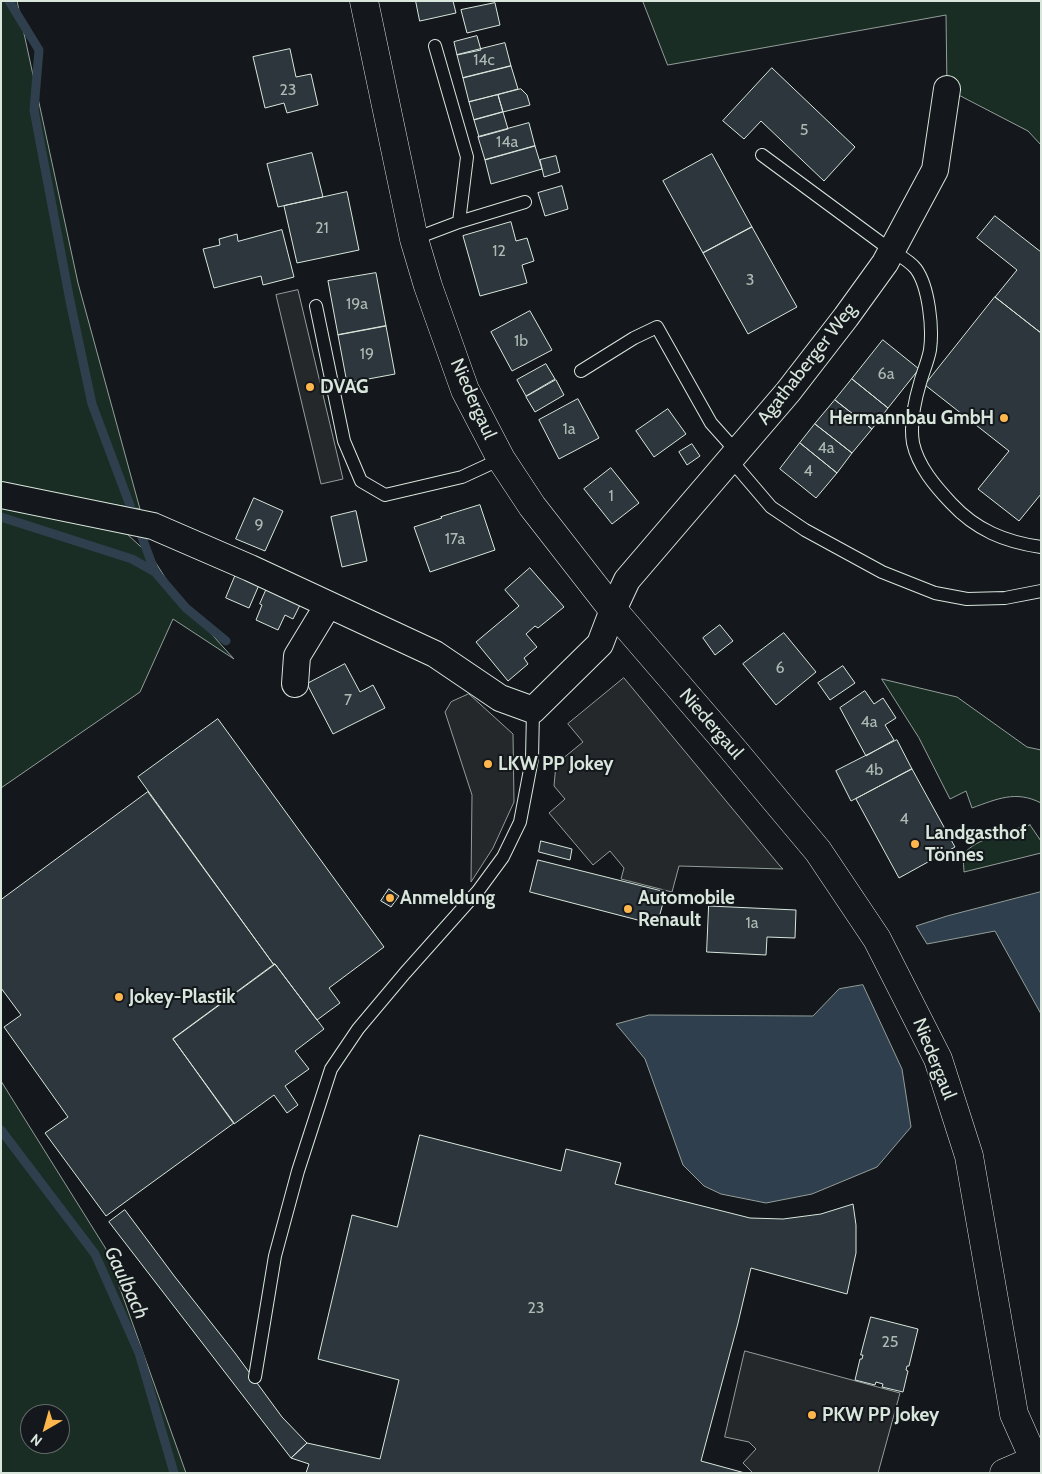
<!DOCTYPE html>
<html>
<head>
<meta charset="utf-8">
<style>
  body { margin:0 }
  #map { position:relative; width:1042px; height:1474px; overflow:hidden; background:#14181c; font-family:Cabin,sans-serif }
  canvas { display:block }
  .frame { position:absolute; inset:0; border:2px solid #d8e6dc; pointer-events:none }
  .north { position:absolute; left:20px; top:1404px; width:50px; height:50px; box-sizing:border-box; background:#14181c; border:1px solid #626a69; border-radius:50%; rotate:218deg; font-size:14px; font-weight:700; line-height:20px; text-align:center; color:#d8e6dc }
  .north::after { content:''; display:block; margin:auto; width:18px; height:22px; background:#ffb74d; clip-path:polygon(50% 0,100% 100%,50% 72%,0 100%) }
</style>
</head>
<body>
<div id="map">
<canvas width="1042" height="1474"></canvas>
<div class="frame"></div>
<div class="north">N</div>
</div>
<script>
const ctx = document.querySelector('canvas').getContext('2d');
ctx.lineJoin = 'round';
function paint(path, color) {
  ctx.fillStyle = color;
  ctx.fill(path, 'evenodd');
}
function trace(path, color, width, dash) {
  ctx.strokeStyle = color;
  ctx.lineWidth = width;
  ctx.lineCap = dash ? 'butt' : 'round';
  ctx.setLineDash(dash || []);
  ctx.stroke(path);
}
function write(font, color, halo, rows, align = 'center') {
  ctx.font = font + ' Cabin,sans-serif';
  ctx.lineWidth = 4;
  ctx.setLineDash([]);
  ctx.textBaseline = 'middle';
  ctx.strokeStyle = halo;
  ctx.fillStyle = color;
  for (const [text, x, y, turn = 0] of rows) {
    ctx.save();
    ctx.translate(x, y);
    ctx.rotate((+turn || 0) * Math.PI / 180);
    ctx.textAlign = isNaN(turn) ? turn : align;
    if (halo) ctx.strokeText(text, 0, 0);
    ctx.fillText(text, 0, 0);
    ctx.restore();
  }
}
const green = new Path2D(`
  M1,1H17L78,283L140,509L1,485Z
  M643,1H1041V145L1028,131L947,89L946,15L668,65Z
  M1,505L127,534L152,557L177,596L234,659L173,619L140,692L1,788Z
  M882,679L957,697L1027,747L1041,750V803C1016,790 997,799 972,808L966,791L950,799L919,738Z
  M1030,825L1041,841V853L964,872C964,866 962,858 965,853C973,840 1015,829 1030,825Z
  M1,1081L106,1249L186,1473H1ZM30,1414H60V1444H30Z`);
paint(green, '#1a2d24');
trace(green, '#939e99', 1);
const parking = new Path2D(`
  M298,290L343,479L321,484L276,295Z
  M624,678L780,866L783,869L679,866L672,892L621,879L624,868L610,851L593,865L549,813L565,799L554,786L556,764L583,742L568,724Z
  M469,694L513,734L514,802L493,848L471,882L472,795L445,712L451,702Z
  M745,1351L900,1393L878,1473H753L743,1463L756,1449L749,1442L725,1437Z`);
paint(parking, '#24282b');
trace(parking, '#939e99', 1);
const water = new Path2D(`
  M1041,892V1014L995,931L927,944L916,926L947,916Z
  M863,985L902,1069L911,1127L877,1167L812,1194L766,1203L721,1194L704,1186L683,1165L645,1059L616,1024L649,1015L813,1016L839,989Z`);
paint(water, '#2f3f4d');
trace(water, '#939e99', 1);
trace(new Path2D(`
  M9,1L39,50L34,110L70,301L92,404L155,572
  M1,517L132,559L155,572L186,608L226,641
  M1,1130L95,1254L139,1353L174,1473`), '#2f3f4d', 9);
const building = new Path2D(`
  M416,1H453L456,13L420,21Z
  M495,3L500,25L467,33L461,10Z
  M477,36L481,50L457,55L454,42Z
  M505,43L511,66L463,78L457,55Z
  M290,49L296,77L311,74L318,105L287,113L284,103L265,108L253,57Z
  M511,66L518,89L469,102L463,78Z
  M772,68L855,147L824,181L761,121L744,139L723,121Z
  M521,89L527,95L530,105L503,112L498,95Z
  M498,95L503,112L474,120L469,102Z
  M503,112L508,129L479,137L474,120Z
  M529,123L535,146L485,160L478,137Z
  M535,146L542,169L491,184L485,160Z
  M312,153L323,197L278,207L267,164Z
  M712,154L752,227L703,253L663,181Z
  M556,156L560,172L544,177L540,160Z
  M562,186L568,209L545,216L538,193Z
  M347,192L359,250L297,263L284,206Z
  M995,216L1041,252V333L995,297L1017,270L977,238Z
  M511,222L516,241L527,238L534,261L522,265L527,283L480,296L463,236Z
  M752,227L797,307L748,334L703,253Z
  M282,230L294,277L263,285L261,276L214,288L203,249L220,245L219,239L237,234L238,241Z
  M376,273L386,326L338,335L328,281Z
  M995,297L1041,333V494L1019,521L978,489L1009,451L925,385Z
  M530,311L552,350L512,371L491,332Z
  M386,326L395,374L347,383L338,335Z
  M883,340L919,369L888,408L852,379Z
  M546,364L555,379L526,396L517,380Z
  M852,379L888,408L872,429L835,400Z
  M556,380L564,395L535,412L526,397Z
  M578,399L599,438L559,459L539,420Z
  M835,400L872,429L852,453L815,424Z
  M668,409L686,434L654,457L636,431Z
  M815,424L852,453L837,473L800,443Z
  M800,443L837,473L816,498L780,469Z
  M692,444L700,456L687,465L679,452Z
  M611,468L639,503L612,524L584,489Z
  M254,498L283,511L265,551L236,539Z
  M480,505L495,550L430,572L414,527L442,518L441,517Z
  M356,511L367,561L342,567L331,517Z
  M530,568L564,607L538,628L535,626L526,634L537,647L524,658L528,664L508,681L476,642L519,606L505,590Z
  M236,574L259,585L249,608L226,598Z
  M267,588L301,603L293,619L285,615L278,630L256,620L262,605L260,604Z
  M720,625L733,641L715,655L703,638Z
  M784,633L816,672L776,705L743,664Z
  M345,664L360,692L373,685L385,708L333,734L307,684Z
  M843,666L855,683L830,700L818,683Z
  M865,691L874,704L883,698L896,718L885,725L894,740L866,756L840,708Z
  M218,719L384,947L329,988L340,1003L317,1020L275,964L274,965L138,777Z
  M897,740L912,769L851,801L836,771Z
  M912,769L955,847L899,878L856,799Z
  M148,792L274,965L173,1039L234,1123L106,1216L45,1133L68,1117L4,1027L21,1015L1,988V900Z
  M541,841L572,849L570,860L539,852Z
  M538,860L666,892L657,925L530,892Z
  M389,889L399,896L391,907L381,901Z
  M709,906L796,910L795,938L767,937L766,955L707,952Z
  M275,964L324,1029L295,1051L309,1069L285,1086L298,1105L287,1113L274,1095L234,1124L173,1039Z
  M420,1135L561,1171L566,1149L621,1163L615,1184L750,1218L783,1219L821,1214L853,1204L856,1225V1253L847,1294L751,1268L738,1323L701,1461L745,1473H306L309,1464L291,1458L307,1443L380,1459L399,1380L318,1359L352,1215L397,1227Z
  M125,1210L175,1277L235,1353L282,1417L307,1443L291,1458L109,1222Z
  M871,1317L918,1329L909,1366H907L906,1370L908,1371L903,1392L882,1387L883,1384L876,1382L875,1385L855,1380L860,1359H862L863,1355H861Z`);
paint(building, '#2c363c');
trace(building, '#d8e6dc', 1);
const service = new Path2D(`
  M762,155L892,251C900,256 910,261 916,269C929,287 933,328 930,350C928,361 923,372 920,383C915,400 910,425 913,443C918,466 935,486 951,503C976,530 1005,542 1041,547
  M459,222L525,202
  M414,239L459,222L467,157L435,46
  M316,306L344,441L361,481L385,495L462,477L501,459
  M581,371L634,338L657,327L711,423L736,451
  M730,459L771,507L805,530L882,572L935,593L967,599L1005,598L1041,591
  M255,1377L275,1256L298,1171L331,1069L358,1029L405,973L478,891L503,857L520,822L532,759L533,710`);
const minor = new Path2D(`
  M1,495L153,526L250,568L435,654L500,698L533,710L600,644L613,610L627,580L788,392L846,317L885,263L935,170L947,89
  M295,684L297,656L328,605`);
const secondary = new Path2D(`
  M364,1L414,239L428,286L465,390L501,459L532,506L613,610L731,747L818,851L877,939L938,1059L969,1156L1014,1414L1034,1459
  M1004,1473L1041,1457`);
trace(service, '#d8e6dc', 14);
trace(minor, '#d8e6dc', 28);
trace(secondary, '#d8e6dc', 29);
trace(service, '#14181c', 12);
trace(minor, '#14181c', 26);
trace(secondary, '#14181c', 28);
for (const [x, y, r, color] of [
  [310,387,5,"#ffb74d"],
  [1004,418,5,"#ffb74d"],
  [488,764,5,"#ffb74d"],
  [915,844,5,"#ffb74d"],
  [390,898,5,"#ffb74d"],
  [628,909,5,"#ffb74d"],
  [119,997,5,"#ffb74d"],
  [812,1415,5,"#ffb74d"]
]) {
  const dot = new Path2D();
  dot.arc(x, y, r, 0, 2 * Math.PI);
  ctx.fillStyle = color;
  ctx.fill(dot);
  trace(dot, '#14181c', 2);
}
write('16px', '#adbab4', null, [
  ["14c",484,60],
  ["23",288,90],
  ["5",804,130],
  ["14a",507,142],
  ["21",322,228],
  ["12",499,251],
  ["3",750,280],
  ["19a",357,304],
  ["1b",521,341],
  ["19",367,354],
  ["6a",886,374],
  ["1a",569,429],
  ["4a",826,448],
  ["4",808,471],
  ["1",611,496],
  ["9",259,525],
  ["17a",455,539],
  ["6",780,668],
  ["7",348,700],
  ["4a",869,722],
  ["4b",874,770],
  ["4",904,819],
  ["1a",752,923],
  ["23",536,1308],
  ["25",890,1342]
]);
write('19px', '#d8e6dc', '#14181c', [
  ["Agathaberger Weg",807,364,-52],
  ["Niedergaul",473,399,66],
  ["Niedergaul",711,724,49],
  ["Niedergaul",934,1059,68]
]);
write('bold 19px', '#d8e6dc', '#14181c', [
  ["DVAG",320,387],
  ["Hermannbau GmbH",994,418,"right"],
  ["LKW PP Jokey",498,764],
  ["Landgasthof",925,833],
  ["Tönnes",925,855],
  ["Anmeldung",400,898],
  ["Automobile",638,898],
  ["Renault",638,920],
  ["Jokey-Plastik",129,997],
  ["PKW PP Jokey",822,1415]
], 'left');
write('italic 20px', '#d8e6dc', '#14181c', [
  ["Gaulbach",126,1283,65]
]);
</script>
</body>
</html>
